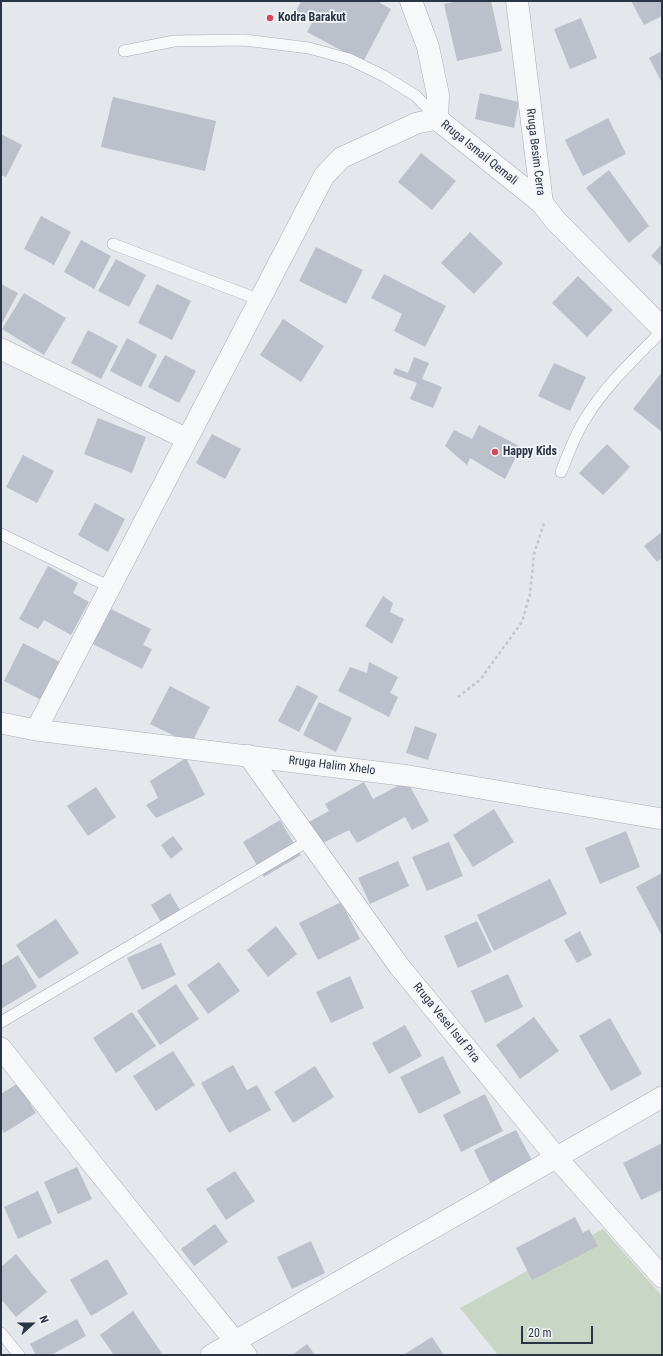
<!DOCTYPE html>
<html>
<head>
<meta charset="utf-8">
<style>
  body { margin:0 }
  #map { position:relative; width:663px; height:1356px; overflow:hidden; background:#e4e7ec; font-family:"Roboto Condensed",sans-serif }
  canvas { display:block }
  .frame { position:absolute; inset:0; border:2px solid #2b3445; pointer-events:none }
  .north { position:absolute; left:12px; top:1304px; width:40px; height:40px; -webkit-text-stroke:3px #f4f6f9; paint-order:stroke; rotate:69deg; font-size:11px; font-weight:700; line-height:16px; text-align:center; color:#2b3445 }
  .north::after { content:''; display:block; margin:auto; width:14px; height:18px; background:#2b3445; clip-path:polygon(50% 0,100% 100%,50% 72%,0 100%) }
  .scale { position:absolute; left:521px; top:1326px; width:72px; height:18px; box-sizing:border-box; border:2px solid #2b3445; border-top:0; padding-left:5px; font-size:12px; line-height:14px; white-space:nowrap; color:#2b3445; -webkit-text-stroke:3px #f4f6f9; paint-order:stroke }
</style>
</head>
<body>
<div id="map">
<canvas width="663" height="1356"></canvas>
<div class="frame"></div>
<div class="north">N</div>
<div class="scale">20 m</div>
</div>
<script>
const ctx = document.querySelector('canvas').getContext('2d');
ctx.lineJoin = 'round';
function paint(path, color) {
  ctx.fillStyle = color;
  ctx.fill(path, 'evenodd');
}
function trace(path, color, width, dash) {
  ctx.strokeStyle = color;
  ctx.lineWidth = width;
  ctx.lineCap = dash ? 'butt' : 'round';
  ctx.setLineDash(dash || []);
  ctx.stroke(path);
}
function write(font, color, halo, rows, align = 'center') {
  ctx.font = font + ' "Roboto Condensed",sans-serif';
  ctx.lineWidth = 3.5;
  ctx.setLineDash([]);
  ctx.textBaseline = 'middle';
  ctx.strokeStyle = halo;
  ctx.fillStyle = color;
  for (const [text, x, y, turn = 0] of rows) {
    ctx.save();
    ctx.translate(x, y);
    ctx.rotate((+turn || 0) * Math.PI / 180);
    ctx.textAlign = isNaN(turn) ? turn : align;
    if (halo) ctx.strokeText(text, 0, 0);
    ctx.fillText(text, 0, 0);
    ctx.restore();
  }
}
paint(new Path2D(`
  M603,1229L662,1296V1355H498L460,1308Z`), '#c9d6c5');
paint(new Path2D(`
  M301,1H381L380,3L391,9L363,62L307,32L313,21L296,11Z
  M458,1H491L502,51L457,61L444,4Z
  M631,1H662V16L644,25Z
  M581,18L597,58L570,69L554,29Z
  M662,51V83L649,58Z
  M480,93L519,102L514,128L475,119Z
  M113,97L216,121L205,171L101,147Z
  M608,118L626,154L583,176L565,140Z
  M1,134L22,145L6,177L1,175Z
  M421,153L456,181L432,210L398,182Z
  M609,170L649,226L629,243L586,188Z
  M41,216L71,232L54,265L24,249Z
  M470,232L503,263L474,294L441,263Z
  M81,240L111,256L94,289L64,272Z
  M662,244V266L651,256Z
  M316,247L363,270L346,304L299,281Z
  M116,259L146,275L129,307L98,291Z
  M384,274L446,306L425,347L394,331L402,314L371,298Z
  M578,276L613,310L587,337L552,303Z
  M1,284L18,293L1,325Z
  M157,284L191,301L172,340L138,323Z
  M24,293L66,318L44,355L2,329Z
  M283,319L324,346L301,382L260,355Z
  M88,330L118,346L101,379L71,363Z
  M127,338L157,355L141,387L110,371Z
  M165,355L196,371L179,403L148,387Z
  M414,357L429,363L422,379L442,387L433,408L410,399L417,383L393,374L395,368L408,373Z
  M554,363L586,377L570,411L538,396Z
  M662,372V432L633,409Z
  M98,418L146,437L132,473L84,454Z
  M479,425L521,447L505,479L470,458L467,465L445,446L454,430L472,439Z
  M212,434L241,449L225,479L196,463Z
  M607,444L630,467L603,495L579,473Z
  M23,455L54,471L37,503L6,487Z
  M95,503L125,519L108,552L78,535Z
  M662,532V558L657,562L644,546Z
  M48,566L78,583L73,593L89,602L71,635L44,620L38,629L19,619Z
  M383,596L393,603L390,612L404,619L392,644L365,626Z
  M109,608L151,629L143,645L152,649L142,669L91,643Z
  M23,643L64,664L45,702L4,681Z
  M369,662L398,677L390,693L398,697L389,717L338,691L350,667L367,673Z
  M297,685L318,696L299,732L278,721Z
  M170,686L210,707L191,744L150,724Z
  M319,702L352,718L336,752L303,735Z
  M415,726L437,734L428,760L406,753Z
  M186,758L205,795L156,818L146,805L158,798L150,781Z
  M407,781L429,821L412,830L405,817L357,843L349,830L319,845L307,823L329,811L325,804L364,782L373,799Z
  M96,787L116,817L88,836L67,806Z
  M494,809L514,842L473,867L453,835Z
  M280,820L301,855L264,877L243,842Z
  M626,831L640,867L600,884L585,848Z
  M173,836L183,849L171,859L161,845Z
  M449,842L463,876L427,891L412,857Z
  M398,861L409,886L370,904L358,878Z
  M662,873V936L636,887Z
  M550,879L567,914L494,951L477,915Z
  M170,893L180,910L161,922L151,905Z
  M341,902L360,939L318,960L299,923Z
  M56,919L79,953L39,979L16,945Z
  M477,921L492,952L458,968L444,936Z
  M276,926L297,954L268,977L247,950Z
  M580,931L592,955L577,963L564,940Z
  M161,943L176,975L142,990L127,958Z
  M18,955L37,987L1,1009V966Z
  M219,962L240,991L208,1014L187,985Z
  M508,974L523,1007L485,1023L471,991Z
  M350,976L364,1008L331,1023L316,992Z
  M176,984L199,1019L160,1045L137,1011Z
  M132,1012L156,1046L116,1073L93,1038Z
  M534,1017L559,1051L520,1079L496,1045Z
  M610,1018L642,1074L611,1091L579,1036Z
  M405,1025L422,1056L389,1074L372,1043Z
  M173,1051L195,1085L156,1111L133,1076Z
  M443,1056L461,1093L419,1114L400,1077Z
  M233,1065L247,1090L257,1085L271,1110L229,1133L201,1083Z
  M315,1066L334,1097L293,1123L274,1092Z
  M18,1083L36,1113L4,1133L1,1127V1094Z
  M485,1094L503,1131L461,1152L443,1115Z
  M516,1130L535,1166L493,1188L474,1150Z
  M662,1143V1190L641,1200L623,1163Z
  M77,1167L92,1199L58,1214L44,1182Z
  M235,1171L255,1201L226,1220L206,1189Z
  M38,1191L52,1223L18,1239L4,1207Z
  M575,1217L583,1233L589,1229L598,1246L532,1280L516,1248Z
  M215,1224L228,1242L194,1266L181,1249Z
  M311,1241L325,1273L292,1289L277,1257Z
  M16,1254L47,1292L16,1317L1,1299V1267Z
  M107,1259L128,1294L91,1316L70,1280Z
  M133,1311L163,1355H114L100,1335Z
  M77,1319L86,1336L51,1355H36L30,1344Z
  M432,1337L444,1355H403Z
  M307,1344L315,1355H292Z`), '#bbc0ca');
const service = new Path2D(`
  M124,51L174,41L244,40L309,48L349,59L384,76L416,96L437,118
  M113,244L260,300
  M561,472C568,455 574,437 584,421C604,387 634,359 662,331
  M1,534L110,587
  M1,1022L308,841
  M1,1333L19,1355`);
const minor = new Path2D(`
  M1,349L187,439
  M1,723L36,730L409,776L662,819
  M36,730L324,176L341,158L417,123L437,119
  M248,755L399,966L556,1157L662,1277
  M1,1048L82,1151L246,1355
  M211,1355L662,1097`);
const tertiary = new Path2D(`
  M411,1L428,47L438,95L437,119L542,203L555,220L662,328
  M517,1L542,203`);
trace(service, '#a9aeb7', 12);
trace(minor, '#a9aeb7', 22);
trace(tertiary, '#a9aeb7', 23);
trace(new Path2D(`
  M458,697L480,680L522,622L530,594L534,554L544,523`), '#c2c5cb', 2.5, [3, 3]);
trace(service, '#f7f8fa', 11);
trace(minor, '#f7f8fa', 21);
trace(tertiary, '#f7f8fa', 22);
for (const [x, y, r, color] of [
  [270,18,4,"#d1495b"],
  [495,452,4,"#d1495b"]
]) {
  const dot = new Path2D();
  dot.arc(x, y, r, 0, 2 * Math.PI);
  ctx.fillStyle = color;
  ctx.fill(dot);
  trace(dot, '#f4f6f9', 1.5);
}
write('bold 12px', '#2b3445', '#f4f6f9', [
  ["Kodra Barakut",278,18],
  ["Happy Kids",503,452]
], 'left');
write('12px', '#2b3445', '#f4f6f9', [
  ["Rruga Besim Cerra",535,152,83],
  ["Rruga Ismail Qemali",479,153,39],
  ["Rruga Halim Xhelo",332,766,7],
  ["Rruga Vesel Isuf Pira",446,1023,51]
]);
</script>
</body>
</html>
